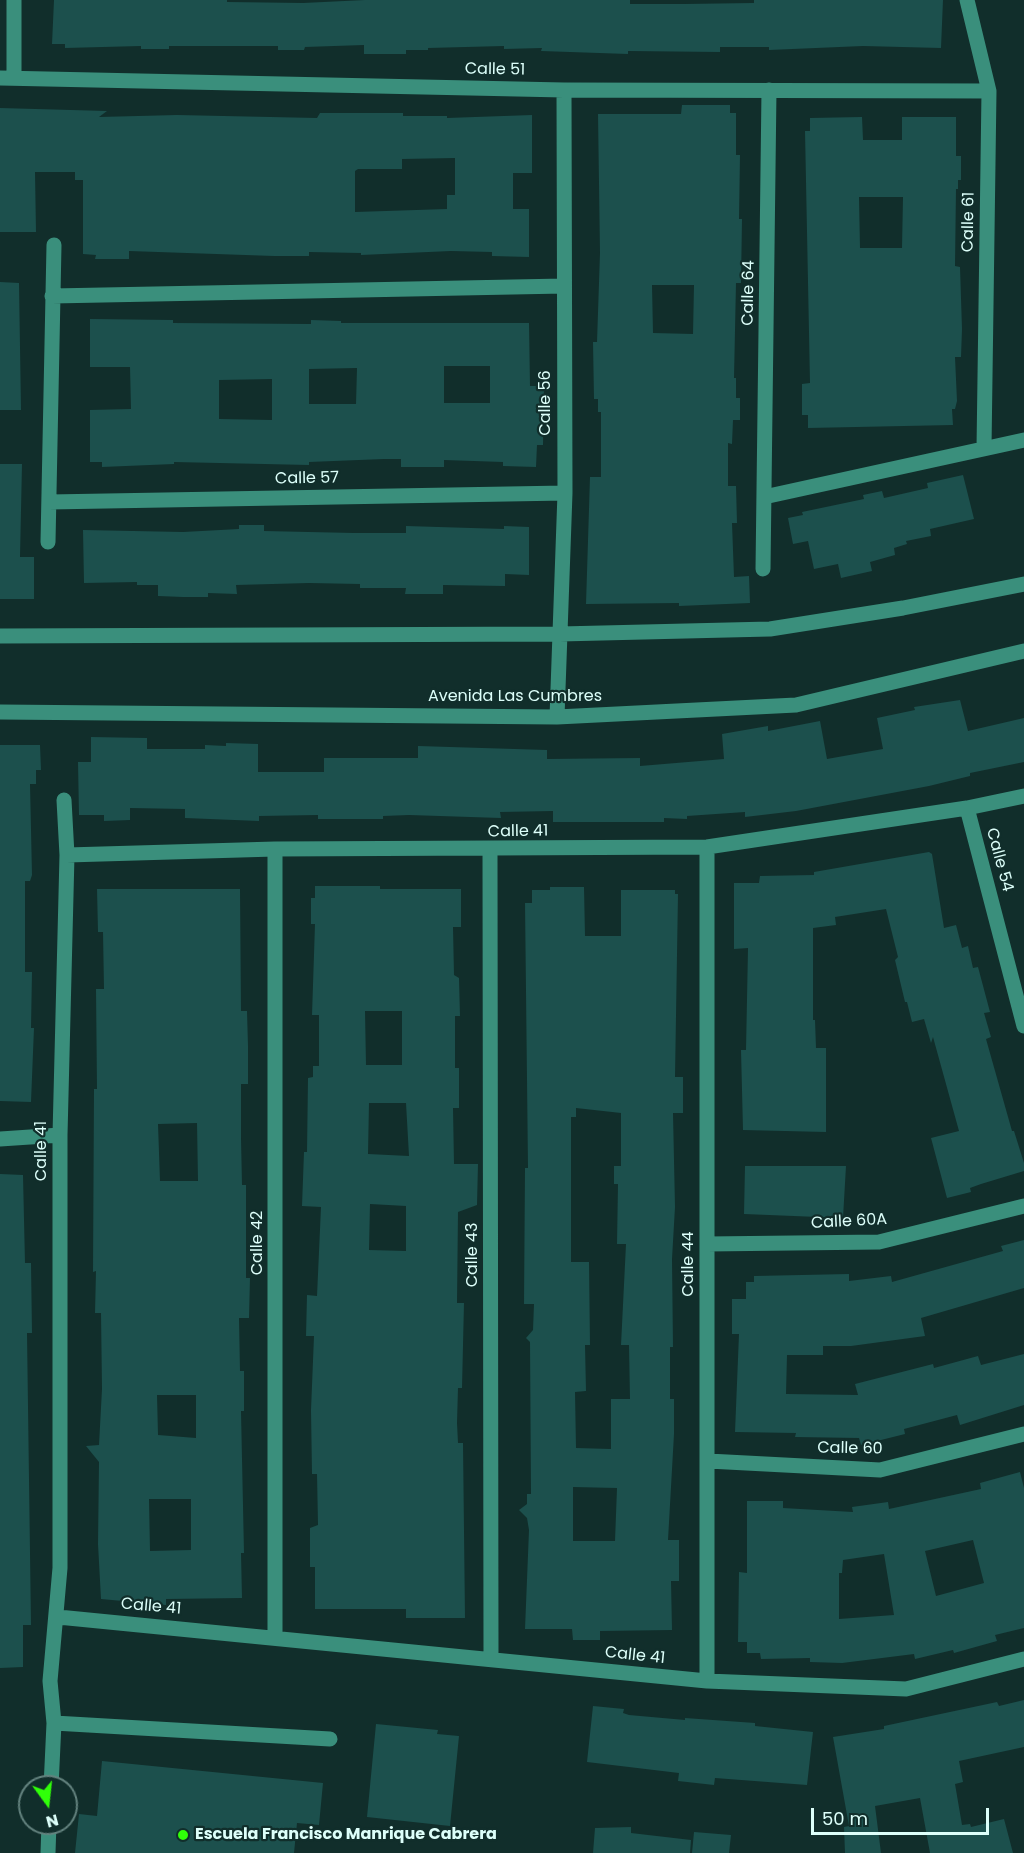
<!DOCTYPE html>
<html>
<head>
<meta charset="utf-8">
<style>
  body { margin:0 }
  #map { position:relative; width:1024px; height:1853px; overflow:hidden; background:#112e2b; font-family:Poppins,sans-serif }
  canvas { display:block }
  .north { position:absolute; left:18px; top:1775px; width:60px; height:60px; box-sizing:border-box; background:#112e2b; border:2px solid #63827e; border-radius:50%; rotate:165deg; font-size:16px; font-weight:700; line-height:24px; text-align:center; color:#ddfffa }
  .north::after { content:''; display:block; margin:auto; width:21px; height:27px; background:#30ff09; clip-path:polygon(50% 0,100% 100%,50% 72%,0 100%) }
  .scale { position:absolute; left:811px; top:1808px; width:178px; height:27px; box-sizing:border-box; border:3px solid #ddfffa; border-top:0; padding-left:8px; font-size:18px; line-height:21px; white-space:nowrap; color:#ddfffa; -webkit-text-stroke:4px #112e2b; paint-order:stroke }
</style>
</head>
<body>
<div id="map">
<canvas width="1024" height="1853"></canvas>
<div class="north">N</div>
<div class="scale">50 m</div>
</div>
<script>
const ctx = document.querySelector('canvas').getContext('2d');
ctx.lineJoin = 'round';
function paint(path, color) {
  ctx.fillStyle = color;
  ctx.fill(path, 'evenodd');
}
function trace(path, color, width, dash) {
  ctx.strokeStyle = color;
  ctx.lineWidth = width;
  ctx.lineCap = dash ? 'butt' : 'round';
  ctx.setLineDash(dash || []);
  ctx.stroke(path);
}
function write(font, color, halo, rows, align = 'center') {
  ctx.font = font + ' Poppins,sans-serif';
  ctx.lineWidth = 4.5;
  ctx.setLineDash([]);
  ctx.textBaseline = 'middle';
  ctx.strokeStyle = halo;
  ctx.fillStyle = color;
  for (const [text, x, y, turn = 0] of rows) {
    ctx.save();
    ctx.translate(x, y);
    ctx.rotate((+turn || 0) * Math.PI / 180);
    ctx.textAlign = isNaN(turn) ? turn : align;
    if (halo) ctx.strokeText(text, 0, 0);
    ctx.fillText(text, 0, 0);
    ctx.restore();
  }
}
paint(new Path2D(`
  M54,0H227V2L303,3L365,0H630V4H684L754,3V0H943L941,48L863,46L769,50V47H720V52L628,51V54L541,51L542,48L504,49V46L428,48V50H406V54H364V45L305,47L304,50H278V46H169V49H141V46L65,48V44H52Z
  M682,105H730V113H736V155H740L739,219H742L741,283H736L734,378H736V398H740V420H733L732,444L728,443V486H736L737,523H732L734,577L749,576L750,603L679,606V603L586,604L590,477H601V412H598V399H594L593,342H597L600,253L598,114H681ZM652,285H694L693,334L653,333Z
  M0,108L107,111L99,117L177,115L317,118L320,113H403V116H447V118L532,115V173H513V209H529V257L492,256V252L451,251L361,255V253L309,252V256H274L129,251V259H95L96,255L83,254V180H75V172H35L36,232H0ZM455,158V195H447V209L355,212V171L358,169H402V159Z
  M862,117L863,140H902V117H956V156H961V180H958V189H956L955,266L960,267L962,329L961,357H955L957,401L955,409H952L953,425L808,428V415H802V384L810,383L805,131H810V118ZM859,197H903L902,248H860Z
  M0,282L19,283L21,410H0Z
  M90,319L173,320V323L311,324V320L341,321V323H529L530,386H544L543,445H537L536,467L503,466V462L444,460V467H401V459H384L309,462V465L174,462V464L102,467V462H90V410L131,409L130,367H90ZM444,366H490V403H444ZM357,368L356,404H309V369ZM272,379V420L219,419V380Z
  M0,464H22L20,557H34V599H0Z
  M963,475L974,519L930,529L931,536L906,541L907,544L894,548L895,555L870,562L872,571L841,578L838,564L814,569L808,541L793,544L788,518L803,515L802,512L864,499L863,495L882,491L884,498L928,488L927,483Z
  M239,525H264V531L354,533H406V526L504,529V526L529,527V575L505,574V586L443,585V594H405L406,588H360V584L309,583L236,585L237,594L208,593V597H183L158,596V585H137V582L84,583L83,530L183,532L239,529Z
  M960,700L968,731L1024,718V762L970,773V776L929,786L796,811L745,817V812L687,816V819L664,818V822H553V811L500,812L501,818L409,815L383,816V819H318V815L259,816V821L185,818V809L130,808V820L104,821V815H79L78,762H91V737L147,738V749H205V745L226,746V743L258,744V772H324V758H418V746L547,750V759L640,758V766L724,759L722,734L768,726V731L820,721L827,759L883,749L877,718L915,710L914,707Z
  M0,745H40L41,770H36V784H30L32,875L30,881H25V972H32L31,1028H34L31,1102L0,1101Z
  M929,852L932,854L944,928L956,925L962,948L968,946L973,968L978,967L990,1012L984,1013L991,1037L986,1039L1012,1131H1014L1024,1163V1171L981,1184L970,1188L971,1192L947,1198L931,1138L959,1131L933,1037L931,1043L924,1019L912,1022L907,1002H905L895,960L898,957L886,909L835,917L836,925L813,928V1020H815L816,1048H826V1132L743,1130L741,1050H746L748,948L734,949V883H759L760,876L814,875V872Z
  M315,886H380V889H461V927H453L454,975L459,978L460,1016H455V1068H459V1108H453L454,1164H478L477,1205L458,1212L457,1303H464L462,1388H458L457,1423L458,1443H463L465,1618H406V1609H315V1567H310V1528L318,1525L317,1474H312L311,1410L314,1336H306L307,1295L317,1296L321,1207L302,1206L304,1152H307L308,1078L313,1077V1066H319V1015H312L315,924H311V898H315ZM365,1011H402V1065H366ZM369,1103H406L409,1156L368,1154ZM370,1204L406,1206V1251L369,1250Z
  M550,887H584L585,936H621V890H675V894H678L675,1077H683V1113H673L675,1207L672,1259L673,1347H670V1399H674V1434L668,1540H679V1581H671L672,1630L600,1631V1640H573L572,1629H525L529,1530L527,1518L519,1510L527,1504V1494H531L530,1342L526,1338L533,1330L534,1304H524L525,1168H528L525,903H532V890H550ZM576,1108L621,1113V1166H614V1184H618L617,1244H626L621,1345H629L630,1399H611V1449L576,1448L575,1392L586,1391L585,1345H590L589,1262H571V1117H576ZM573,1487L617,1488L615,1541H573Z
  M97,889H240L241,1011H247L248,1046V1084H241V1138L242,1185H246V1278H250L249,1318H239L240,1371H244V1411H241L244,1553H241L242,1598L166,1599V1605L101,1599L98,1544L99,1462L86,1446L99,1445L102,1389L101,1313H95L96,1271L93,1272L94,1089H97L96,989H104L103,932H98ZM197,1123L198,1181H160L158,1124ZM157,1395H196V1438L158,1435ZM149,1499H191V1550L150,1551Z
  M745,1166H846L843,1218L744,1214Z
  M0,1174L23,1175L25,1263H31L32,1333H27L31,1625H23V1667L0,1668Z
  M1024,1240V1288L921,1318L925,1336L851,1346H823V1355H787L786,1394L858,1395L855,1384L933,1364L934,1368L978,1356L981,1365L1024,1354V1405L960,1425L957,1415L904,1429L905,1434L861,1445L859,1438L795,1437L796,1433L735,1432L739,1334H732V1299H746V1282H754V1276L849,1274V1281L891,1276L892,1282L1003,1251L1001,1246Z
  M1020,1472L1024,1488V1628L995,1635L997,1641L954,1653L953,1650L915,1659L914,1654L842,1663L810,1662V1658L761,1659L760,1653H747V1642H738L739,1572L747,1573V1501H783V1508L853,1512L852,1507L888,1502L889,1509L981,1489L980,1483ZM973,1540L984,1583L936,1596L925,1551ZM884,1554L894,1615L839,1619V1573H842L843,1560Z
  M1024,1700V1747L959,1761L963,1782L955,1784L962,1825L970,1824L971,1827L1004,1819L1013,1853H930L920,1798L875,1806L881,1853H845L844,1827L849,1826L833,1737L884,1729V1726L997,1702L999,1706Z
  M593,1706L624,1709L623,1713L629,1715L685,1720V1718L755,1723V1726L813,1732L807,1785L715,1778L714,1785L678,1781L679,1773L587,1762Z
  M376,1724L438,1730L437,1734L459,1736L450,1826L367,1817Z
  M102,1761L323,1783L319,1825L297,1823L294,1853H75L79,1814L97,1816Z
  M631,1827V1833L691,1840L690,1853H593L595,1828Z
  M694,1832L731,1835L729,1853H692Z`), '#1c504d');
trace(new Path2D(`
  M967,0L989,91L984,448
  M0,78L564,90L989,91
  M14,78V0
  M52,296L564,286
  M764,497L1024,440
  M49,502L565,493
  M48,542L54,245
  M763,569L769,90
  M0,636L560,634L770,629L903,608L1024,584
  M0,712L557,717L796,705L1024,651
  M557,717L565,493L564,90
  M967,808L1024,1026
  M275,849V1637
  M490,850L491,1659
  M67,855L275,849L707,847L967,808L1024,796
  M0,1139L60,1135
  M707,1244L879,1242L1024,1206
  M708,1461L880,1470L1024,1434
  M58,1617L707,1681L906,1689L1024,1659
  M707,1681V847
  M54,1723L330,1739
  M51,1787L54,1723L50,1681L60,1568V1135L67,855L64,800
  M48,1853L49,1823`), '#3a8f7c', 15);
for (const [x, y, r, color] of [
  [183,1835,6,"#30ff09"]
]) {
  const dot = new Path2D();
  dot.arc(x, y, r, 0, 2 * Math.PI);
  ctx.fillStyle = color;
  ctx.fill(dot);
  trace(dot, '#112e2b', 2);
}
write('16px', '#ddfffa', '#112e2b', [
  ["Calle 51",495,70,1],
  ["Calle 61",969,222,-89],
  ["Calle 64",749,293,-89],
  ["Calle 56",546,403,-90],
  ["Calle 57",307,479,-1],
  ["Avenida Las Cumbres",515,697],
  ["Calle 41",518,832,-1],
  ["Calle 54",999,860,75],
  ["Calle 41",42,1151,-90],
  ["Calle 60A",849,1222,-3],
  ["Calle 42",258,1243,-90],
  ["Calle 43",473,1255,-90],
  ["Calle 44",689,1264,-90],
  ["Calle 60",850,1449,1],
  ["Calle 41",151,1607,5],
  ["Calle 41",635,1656,6]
]);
write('bold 16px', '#ddfffa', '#112e2b', [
  ["Escuela Francisco Manrique Cabrera",195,1835]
], 'left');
</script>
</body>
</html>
